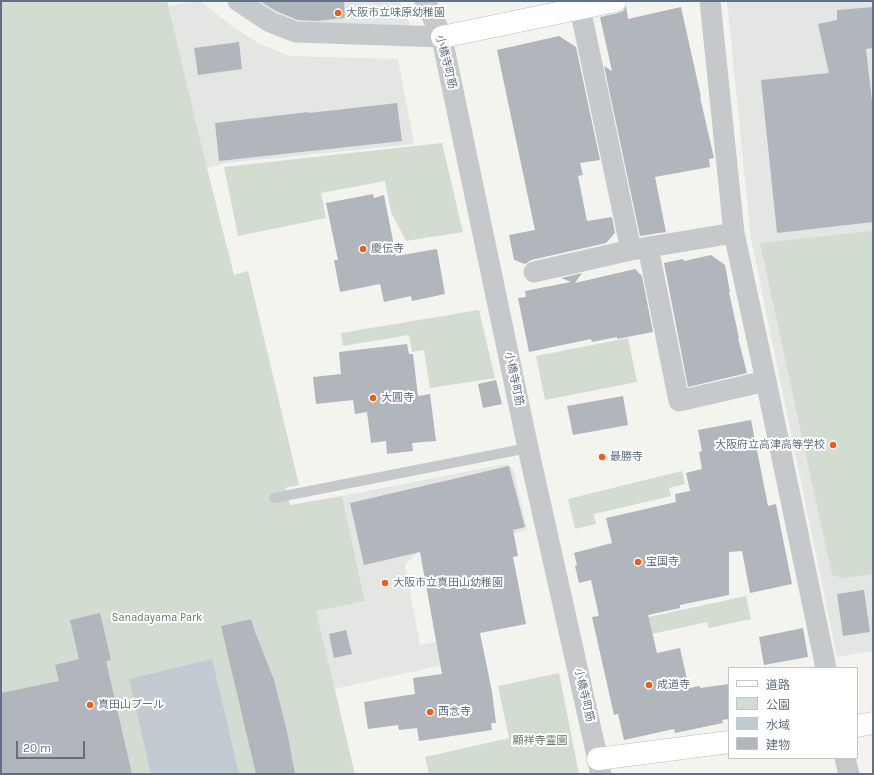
<!DOCTYPE html>
<html>
<head>
<meta charset="utf-8">
<style>
  body { margin:0 }
  #map { position:relative; width:874px; height:775px; overflow:hidden; background:#f4f4ef; font-family:Karla,"Noto Sans JP",sans-serif }
  canvas { display:block }
  .frame { position:absolute; inset:0; border:2px solid #617083; pointer-events:none }
  .legend { position:absolute; left:728px; top:667px; width:130px; height:92px; box-sizing:border-box; background:#fff; border:1px solid #c0c6cd; margin:0; padding:5px 7px; list-style:none; font-size:12px; color:#617083 }
  .legend li { display:flex; align-items:center; gap:8px; height:20px }
  .legend b { width:20px; border:1px solid #c0c6cd }
  .scale { position:absolute; left:16px; top:741px; width:69px; height:18px; box-sizing:border-box; border:2px solid #617083; border-top:0; padding-left:5px; font-size:12px; line-height:14px; white-space:nowrap; color:#617083; -webkit-text-stroke:3px #fff; paint-order:stroke }
</style>
</head>
<body>
<div id="map">
<canvas width="874" height="775"></canvas>
<div class="frame"></div>
<ul class="legend">
<li><b style="height:5px;background:#fff"></b>道路</li>
<li><b style="height:11px;background:#d3dcd0"></b>公園</li>
<li><b style="height:11px;background:#c2cbd1"></b>水域</li>
<li><b style="height:11px;background:#b0b6bc"></b>建物</li>
</ul>
<div class="scale">20 m</div>
</div>
<script>
const ctx = document.querySelector('canvas').getContext('2d');
ctx.lineJoin = 'round';
function paint(path, color) {
  ctx.fillStyle = color;
  ctx.fill(path, 'evenodd');
}
function trace(path, color, width, dash) {
  ctx.strokeStyle = color;
  ctx.lineWidth = width;
  ctx.lineCap = dash ? 'butt' : 'round';
  ctx.setLineDash(dash || []);
  ctx.stroke(path);
}
function write(font, color, halo, rows, align = 'center') {
  ctx.font = font + ' Karla,"Noto Sans JP",sans-serif';
  ctx.lineWidth = 4;
  ctx.setLineDash([]);
  ctx.textBaseline = 'middle';
  ctx.strokeStyle = halo;
  ctx.fillStyle = color;
  for (const [text, x, y, turn = 0] of rows) {
    ctx.save();
    ctx.translate(x, y);
    ctx.rotate((+turn || 0) * Math.PI / 180);
    ctx.textAlign = isNaN(turn) ? turn : align;
    if (halo) ctx.strokeText(text, 0, 0);
    ctx.fillText(text, 0, 0);
    ctx.restore();
  }
}
paint(new Path2D(`
  M195,1H200L233,27L260,44L289,56L398,59L414,144L226,163L207,168L168,6Z
  M253,1H399L410,24L407,29L294,26Z
  M727,1H873V651L837,657L751,239Z
  M506,464L513,468L527,530L482,540L422,548L405,565L420,645L442,640L447,664L334,689L316,611L365,600L342,496Z`), '#e4e6e3');
paint(new Path2D(`
  M1,1H167L207,168L234,275L248,271L299,485L285,488L290,505L342,496L365,601L316,611L355,774H1Z
  M442,143L463,232L406,241L391,212L385,181L321,193L326,218L238,236L224,167Z
  M873,231V574L842,578L832,575L760,243Z
  M479,310L495,378L430,388L424,350L412,352L409,335L343,346L341,333Z
  M628,338L637,382L545,400L536,356Z
  M682,471L685,484L669,488L671,496L594,514L596,524L575,529L568,499Z
  M746,596L751,619L709,628L707,622L647,635L644,618Z
  M559,673L579,774H429L425,757L509,738L498,686Z`), '#d3dcd0');
paint(new Path2D(`
  M212,659L239,774H151L129,679Z`), '#c2cbd1');
paint(new Path2D(`
  M260,1H344L345,18L316,21L298,20L276,11Z
  M626,6L628,19L681,7L701,97H700L714,158L709,159L710,167L655,177L666,232L640,236L604,66L612,71L600,17L618,13L623,11Z
  M873,7V48L866,49L873,110V222L777,233L761,80L829,73L818,24L837,20V10Z
  M559,36L576,47L600,160L580,163L583,175L578,176L587,221L612,217L615,233L606,243L531,260L525,264L514,260L509,235L535,230L497,50Z
  M239,42L242,69L198,75L194,48Z
  M397,103L402,141L219,161L215,123L308,112L309,113Z
  M373,194L374,198L384,195L396,256L437,249L445,294L412,301L411,296L384,302L380,284L340,292L334,260H338L326,203Z
  M711,255L725,265L730,292H729L739,338H738L747,373L688,387L664,263L683,259L684,261Z
  M635,269L642,276L653,332L617,339V337L592,342L591,339L529,352L518,298L526,297L525,291L571,282L561,278L582,273L575,283Z
  M407,344L409,354H413L418,396L430,394L436,441L412,443L413,451L387,454L386,441L371,443L367,412L355,414L353,400L316,404L313,377L341,374L339,352Z
  M496,380L502,404L483,408L478,384Z
  M623,396L628,425L573,435L567,406Z
  M751,420L768,506L776,504L792,584L750,593L742,551L729,552V595L680,605V608L648,615L657,653L680,648L689,688L700,686V688L729,684V719L722,720L723,723L675,733L674,729L624,740L618,714L614,715L592,617L599,616L591,580L579,583L575,566L577,565L574,553L612,543L606,518L676,502L675,494L690,491L686,473L702,469L699,452L702,451L698,430Z
  M509,466L525,527L513,530L518,556L513,557L526,624L480,633L492,692L496,723H491L492,730L419,741L417,728L399,730L398,725L368,729L364,702L415,694L413,678L442,674L420,552L364,565L350,503Z
  M864,590L870,632L843,636L837,594Z
  M100,613L111,660L106,661L132,774H1V693L59,681L55,665L79,659L70,620Z
  M251,619L255,632L274,680L287,731L295,774H256L221,626Z
  M803,628L808,657L764,665L759,637Z
  M346,630L352,654L334,658L329,634Z`), '#b0b6bc');
const secondary = new Path2D(`
  M442,37L615,1
  M857,726L873,723
  M598,759L729,742`);
trace(secondary, '#b8bbc0', 23);
trace(new Path2D(`
  M274,498L528,448`), '#c6c9cc', 10);
trace(new Path2D(`
  M238,1L270,22L296,32L442,37
  M425,1L442,37L444,48L528,448L601,774
  M710,1L734,233L766,381L826,668
  M580,8L631,250
  M648,247L679,401L766,381
  M534,272L631,250L734,233
  M845,758L849,774`), '#c6c9cc', 21);
trace(secondary, '#fff', 22);
for (const [x, y, r, color] of [
  [338,13,4,"#f15e13"],
  [363,249,4,"#f15e13"],
  [373,398,4,"#f15e13"],
  [833,445,4,"#f15e13"],
  [602,457,4,"#f15e13"],
  [638,562,4,"#f15e13"],
  [385,583,4,"#f15e13"],
  [649,685,4,"#f15e13"],
  [90,705,4,"#f15e13"],
  [430,712,4,"#f15e13"]
]) {
  const dot = new Path2D();
  dot.arc(x, y, r, 0, 2 * Math.PI);
  ctx.fillStyle = color;
  ctx.fill(dot);
  trace(dot, '#fff', 1.5);
}
write('11px', '#617083', '#fff', [
  ["大阪市立味原幼稚園",346,13],
  ["慶伝寺",371,249],
  ["大圓寺",381,398],
  ["大阪府立高津高等学校",825,445,"right"],
  ["最勝寺",610,457],
  ["宝国寺",646,562],
  ["大阪市立真田山幼稚園",393,583],
  ["成道寺",657,685],
  ["真田山プール",98,705],
  ["西念寺",438,712]
], 'left');
write('11px', '#617083', '#fff', [
  ["小橋寺町筋",446,62,76],
  ["小橋寺町筋",514,379,78],
  ["小橋寺町筋",584,695,77]
]);
write('11px', '#627a60', '#fff', [
  ["Sanadayama Park",157,618],
  ["顯祥寺霊園",540,741]
]);
</script>
</body>
</html>
